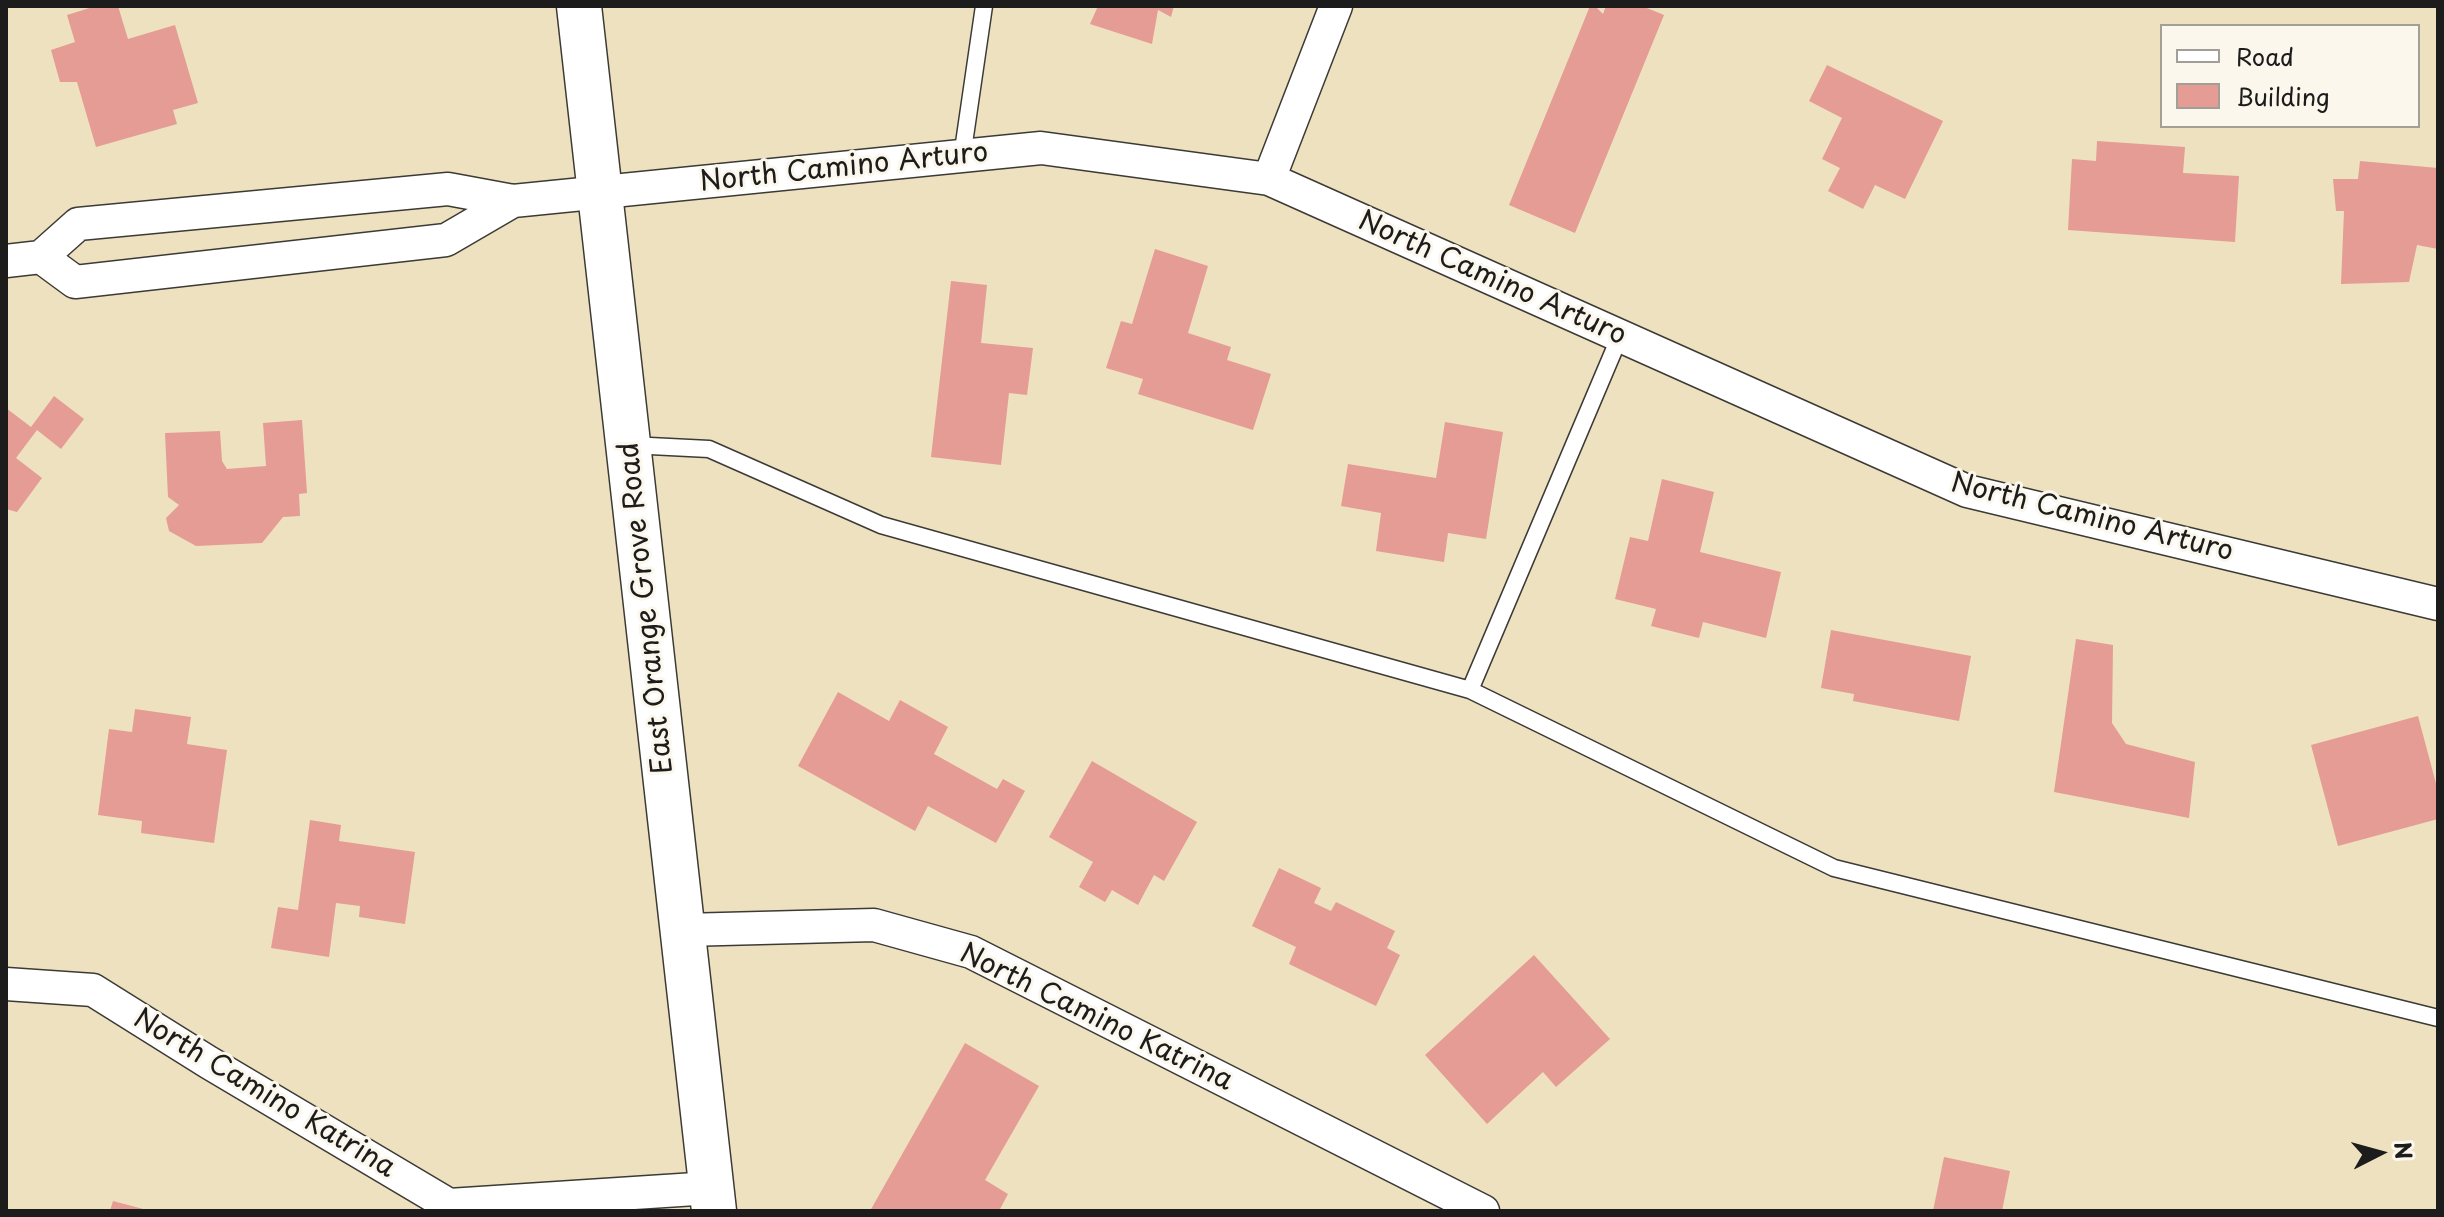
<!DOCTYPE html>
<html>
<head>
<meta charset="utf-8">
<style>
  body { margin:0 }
  #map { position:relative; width:2444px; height:1217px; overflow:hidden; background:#eee1c0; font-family:"Playpen Sans",sans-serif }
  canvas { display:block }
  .frame { position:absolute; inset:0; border:8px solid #1c1c1c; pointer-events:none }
  .legend { position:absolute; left:2160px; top:24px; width:260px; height:104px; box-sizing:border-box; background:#fbf7ec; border:2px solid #a29f99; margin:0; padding:10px 14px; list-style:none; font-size:24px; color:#1c1c1c }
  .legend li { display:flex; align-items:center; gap:16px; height:40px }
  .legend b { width:40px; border:2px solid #a29f99 }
  .north { position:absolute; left:2340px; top:1113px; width:80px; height:80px; -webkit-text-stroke:6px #fbf7ec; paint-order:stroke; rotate:84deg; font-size:22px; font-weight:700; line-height:32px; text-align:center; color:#1c1c1c }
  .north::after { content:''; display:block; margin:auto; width:28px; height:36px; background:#1c1c1c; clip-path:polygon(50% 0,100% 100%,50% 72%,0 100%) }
</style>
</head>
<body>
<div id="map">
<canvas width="2444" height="1217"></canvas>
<div class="frame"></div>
<ul class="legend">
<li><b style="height:10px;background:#fff"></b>Road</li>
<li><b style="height:22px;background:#e49c94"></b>Building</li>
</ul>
<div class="north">N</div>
</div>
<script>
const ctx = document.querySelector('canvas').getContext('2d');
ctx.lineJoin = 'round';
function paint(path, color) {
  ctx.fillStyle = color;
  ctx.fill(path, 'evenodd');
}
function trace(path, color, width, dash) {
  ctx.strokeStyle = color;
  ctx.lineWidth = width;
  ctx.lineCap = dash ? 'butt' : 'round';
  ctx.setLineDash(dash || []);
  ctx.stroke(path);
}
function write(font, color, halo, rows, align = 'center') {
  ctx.font = font + ' "Playpen Sans",sans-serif';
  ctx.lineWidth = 6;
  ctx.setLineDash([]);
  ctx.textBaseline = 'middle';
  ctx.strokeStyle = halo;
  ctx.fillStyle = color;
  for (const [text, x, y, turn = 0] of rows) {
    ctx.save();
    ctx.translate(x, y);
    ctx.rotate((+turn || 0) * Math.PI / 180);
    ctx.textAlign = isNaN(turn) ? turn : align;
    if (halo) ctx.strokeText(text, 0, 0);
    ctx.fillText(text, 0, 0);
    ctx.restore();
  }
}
paint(new Path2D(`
  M96,6H118L128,39L175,25L198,103L173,110L177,124L96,147L77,82H60L51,50L75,42L67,15Z
  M1098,6H1174L1171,17L1158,10L1152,44L1090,24Z
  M1590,6H1595L1603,14L1606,6H1642L1664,15L1575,233L1509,205Z
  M1827,65L1943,121L1905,199L1875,185L1863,209L1828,191L1840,168L1822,159L1842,118L1809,101Z
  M2097,141L2185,147L2183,173L2239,176L2235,242L2068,230L2072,159L2096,161Z
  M2360,161L2438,168V249L2417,245L2409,282L2341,284L2344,211H2336L2333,179H2358Z
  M1155,249L1208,266L1188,333L1231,347L1227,360L1271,374L1253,430L1138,394L1143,379L1106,368L1121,321L1132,324Z
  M951,281L987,285L981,343L1033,348L1027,395L1009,393L1001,465L931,457Z
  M54,396L84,419L61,449L37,430L16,458L42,478L17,512L6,509V408L31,427Z
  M302,420L307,493L299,494L300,516L283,517L262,543L196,546L169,531L166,518L179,505L168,497L165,433L220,431L222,461L227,469L266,466L263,423Z
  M1445,422L1503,432L1486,539L1448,533L1444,562L1376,551L1381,513L1341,506L1348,464L1436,478Z
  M1662,479L1714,492L1700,552L1781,572L1766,638L1703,622L1699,638L1651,626L1656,609L1615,599L1630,537L1648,541Z
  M1831,630L1971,656L1959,721L1853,701L1854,694L1821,688Z
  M2076,639L2113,645L2112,723L2126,744L2195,762L2189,818L2054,792Z
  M838,692L889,721L900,700L948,727L934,754L997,789L1003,779L1025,791L996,843L928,806L915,831L798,766Z
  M135,709L191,717L187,744L227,750L214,843L141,833L142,821L98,815L109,729L132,732Z
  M2418,716L2438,791V819L2338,846L2311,745Z
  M1092,761L1197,822L1164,881L1154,875L1138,905L1112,890L1105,902L1079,887L1093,862L1049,837Z
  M310,820L341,825L339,841L415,852L405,924L359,917L360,906L336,903L329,957L271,948L278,907L298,910Z
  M1279,868L1321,888L1314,903L1331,911L1336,902L1395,931L1387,948L1400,955L1376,1006L1289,964L1296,947L1252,926Z
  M1534,955L1610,1039L1556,1087L1543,1072L1487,1124L1425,1055Z
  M965,1043L1039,1086L985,1180L1008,1194L999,1211H870Z
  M1944,1157L2010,1171L2002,1211H1933Z
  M113,1201L147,1210V1211H110Z`), '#e49c94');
const service = new Path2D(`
  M962,157L984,6
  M1620,336L1470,690L1834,868L2438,1018
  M630,445L709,449L881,525L1470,690`);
const minor = new Path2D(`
  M1269,179L1336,6
  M513,201L1041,148L1269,179L1967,491L2438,604
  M6,261L41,257L78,224L448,189L513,201L446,240L75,282L41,257
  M684,930L874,925L971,952L1483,1211
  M6,984L93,990L208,1062L449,1205L711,1188`);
const secondary = new Path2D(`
  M579,6L714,1211`);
trace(service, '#3c3a35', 19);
trace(minor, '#3c3a35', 35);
trace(secondary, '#3c3a35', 47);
trace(service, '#fff', 16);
trace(minor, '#fff', 32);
trace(secondary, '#fff', 44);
write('28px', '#1c1c1c', '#fbf7ec', [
  ["North Camino Arturo",844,168,-6],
  ["North Camino Arturo",1492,279,24],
  ["North Camino Arturo",2092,518,14],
  ["East Orange Grove Road",647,608,-96],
  ["North Camino Katrina",1096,1018,26],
  ["North Camino Katrina",264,1094,31]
]);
</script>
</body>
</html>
